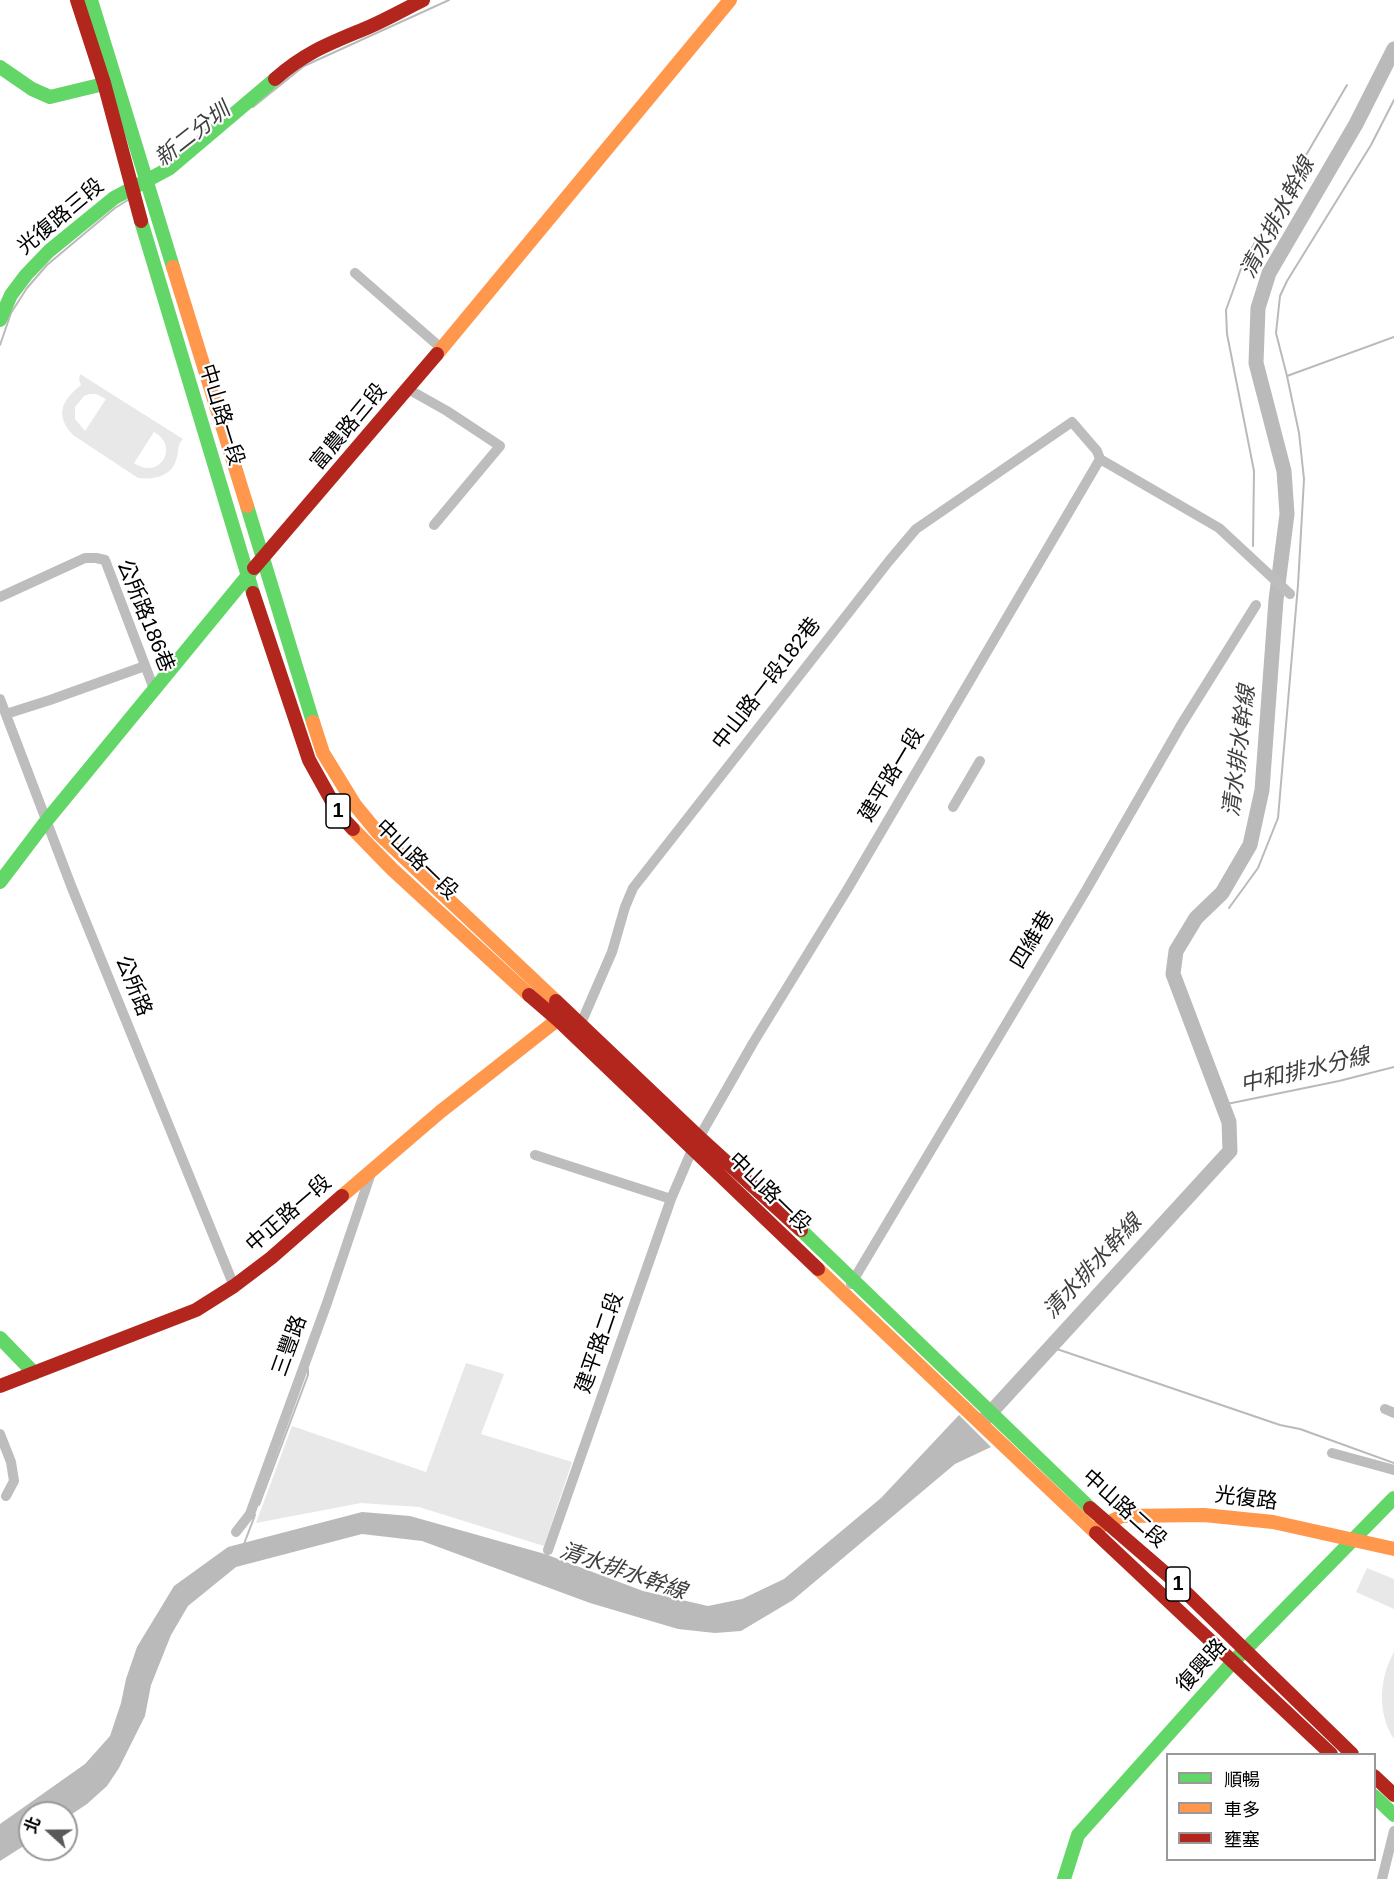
<!DOCTYPE html>
<html>
<head>
<meta charset="utf-8">
<style>
  body { margin:0 }
  #map { position:relative; width:1394px; height:1879px; overflow:hidden; background:#fff; font-family:Arial,"Noto Sans TC",sans-serif }
  canvas { display:block }
  .legend { position:absolute; left:1166px; top:1753px; width:210px; height:108px; box-sizing:border-box; background:#fff; border:2px solid #999; margin:0; padding:8px 10px; list-style:none; font-size:18px; color:#000 }
  .legend li { display:flex; align-items:center; gap:12px; height:30px }
  .legend b { width:30px; border:2px solid #999 }
  .north { position:absolute; left:18px; top:1801px; width:60px; height:60px; box-sizing:border-box; background:#fff; border:2px solid #999; border-radius:50%; rotate:291deg; font-size:16px; font-weight:700; line-height:24px; text-align:center; color:#000 }
  .north::after { content:''; display:block; margin:auto; width:21px; height:27px; background:#595959; clip-path:polygon(50% 0,100% 100%,50% 72%,0 100%) }
</style>
</head>
<body>
<div id="map">
<canvas width="1394" height="1879"></canvas>
<ul class="legend">
<li><b style="height:8px;background:#63d668"></b>順暢</li>
<li><b style="height:8px;background:#ff974d"></b>車多</li>
<li><b style="height:8px;background:#b3261e"></b>壅塞</li>
</ul>
<div class="north">北</div>
</div>
<script>
const ctx = document.querySelector('canvas').getContext('2d');
ctx.lineJoin = 'round';
function paint(path, color) {
  ctx.fillStyle = color;
  ctx.fill(path, 'evenodd');
}
function trace(path, color, width, dash) {
  ctx.strokeStyle = color;
  ctx.lineWidth = width;
  ctx.lineCap = dash ? 'butt' : 'round';
  ctx.setLineDash(dash || []);
  ctx.stroke(path);
}
function write(font, color, halo, rows, align = 'center') {
  ctx.font = font + ' Arial,"Noto Sans TC",sans-serif';
  ctx.lineWidth = 4.5;
  ctx.setLineDash([]);
  ctx.textBaseline = 'middle';
  ctx.strokeStyle = halo;
  ctx.fillStyle = color;
  for (const [text, x, y, turn = 0] of rows) {
    ctx.save();
    ctx.translate(x, y);
    ctx.rotate((+turn || 0) * Math.PI / 180);
    ctx.textAlign = isNaN(turn) ? turn : align;
    if (halo) ctx.strokeText(text, 0, 0);
    ctx.fillText(text, 0, 0);
    ctx.restore();
  }
}
paint(new Path2D(`
  M80,374L183,439C177,445 179,449 177,457C173,476 155,480 138,478L73,435C54,415 62,400 81,385L79,379ZM90,394H96L106,399L85,431L75,419V407L84,396ZM154,432C180,446 160,481 134,463Z
  M466,1363L504,1374L481,1434L572,1462L544,1546L419,1507L361,1503L256,1523L292,1426L426,1472Z
  M1367,1568L1394,1579V1609L1356,1592Z
  M1394,1652V1739C1377,1713 1379,1679 1394,1652Z`), '#e8e8e8');
paint(new Path2D(`
  M959,1415L991,1447L955,1464L793,1600L741,1631L715,1633L678,1629L590,1603L422,1541L362,1534L236,1567L188,1606L171,1635L151,1685L145,1716L119,1768L107,1786L87,1804L66,1818V1813H30V1842L0,1861V1824L85,1764L110,1736L121,1703L126,1679L137,1647L174,1586L228,1547L362,1512L410,1516L545,1554L643,1591L708,1606L742,1599L784,1579L881,1498Z`), '#bababa');
trace(new Path2D(`
  M253,107L304,66L449,0
  M0,345L11,313L27,288L47,265L115,208L128,200
  M1287,376L1394,337
  M1253,546L1254,471L1227,334L1226,310L1243,263L1347,85
  M1229,908L1258,868L1278,818L1298,585L1304,479L1299,433L1287,376L1276,333L1280,296L1287,281L1371,145L1394,100
  M1222,1105L1339,1081L1394,1067
  M1051,1347L1280,1425L1300,1429L1394,1463
  M259,1505L308,1375V1369
  M244,1544L255,1515`), '#bababa', 2);
trace(new Path2D(`
  M982,1422L1230,1151L1229,1122L1173,974L1176,951L1196,918L1222,893L1250,845L1262,790L1276,600L1287,514L1284,471L1256,363L1258,308L1269,273L1356,124L1394,49`), '#bababa', 15);
trace(new Path2D(`
  M355,273L441,348
  M408,389L447,411L500,446L434,525
  M1100,459L1219,528L1290,594
  M0,597L85,558H96L105,560L154,689
  M0,699L72,888L234,1286
  M6,714L50,700L145,666
  M953,807L980,761
  M535,1155L671,1199
  M851,1284L1085,892L1181,725L1256,605
  M1385,1409L1394,1413
  M0,1434L11,1462L14,1481L6,1496
  M1332,1453L1394,1470
  M236,1532L250,1514L327,1303L371,1173
  M548,1550L671,1199L692,1150L753,1043L847,890L1100,459L1097,451L1072,422L916,529L889,561L633,888L625,907L612,952L579,1028
  M1382,1879L1394,1831`), '#bdbdbd', 10);
trace(new Path2D(`
  M91,0L173,267
  M0,67L32,89L50,97L116,81
  M141,221L253,593
  M0,320L11,295L26,275L49,251L114,198L170,168L275,79
  M247,506L313,722
  M0,882L47,820L254,568
  M801,1230L1090,1508
  M0,1338L34,1373
  M1374,1796L1394,1815
  M1064,1879L1078,1835L1233,1662L1394,1498`), '#63d668', 14);
trace(new Path2D(`
  M173,267L247,506
  M437,354L730,0
  M313,722L323,753L355,805L378,833L556,1001
  M353,829L392,869L529,995
  M342,1196L440,1112L566,1013
  M818,1269L1096,1533
  M1097,1528L1122,1516L1204,1515L1273,1522L1394,1549`), '#ff974d', 14);
trace(new Path2D(`
  M77,0L104,83L141,221
  M275,79C307,51 331,43 369,27C387,19 405,9 423,0
  M254,568L437,354
  M253,593L309,760L339,814L353,829
  M529,995L558,1020L818,1269
  M556,1001L699,1137L801,1230
  M0,1386L196,1310L234,1286L271,1258L342,1196
  M1090,1508L1171,1578L1352,1754
  M1096,1533L1331,1754
  M1374,1776L1394,1795`), '#b3261e', 14);
for (const [x, y, w] of [
  [338,811,24],
  [1178,1584,24]
]) {
  const box = new Path2D();
  box.roundRect(x - w / 2, y - 17, w, 34, 4.5);
  ctx.fillStyle = '#fff';
  ctx.fill(box);
  trace(box, '#000', 1.5);
}
write('bold 20px', '#000', null, [
  ["1",338,811],
  ["1",1178,1584]
]);
write('21px', '#000', '#fff', [
  ["光復路三段",61,217,-40],
  ["中山路一段",221,415,73],
  ["富農路三段",349,427,-50],
  ["公所路186巷",145,616,68],
  ["中山路一段182巷",767,684,-52],
  ["建平路一段",892,775,-59],
  ["中山路一段",416,860,44],
  ["四維巷",1033,940,-59],
  ["公所路",133,986,68],
  ["中山路一段",769,1193,44],
  ["中正路一段",289,1214,-41],
  ["建平路二段",600,1343,-71],
  ["三豐路",290,1346,-70],
  ["光復路",1246,1499,7],
  ["中山路二段",1124,1509,42],
  ["復興路",1202,1666,-48]
]);
write('italic 22px', '#3e3e3e', '#fff', [
  ["新二分圳",193,135,-38],
  ["清水排水幹線",1278,218,-62],
  ["清水排水幹線",1240,751,-83],
  ["中和排水分線",1305,1071,-13],
  ["清水排水幹線",1093,1267,-47],
  ["清水排水幹線",623,1572,19]
]);
</script>
</body>
</html>
